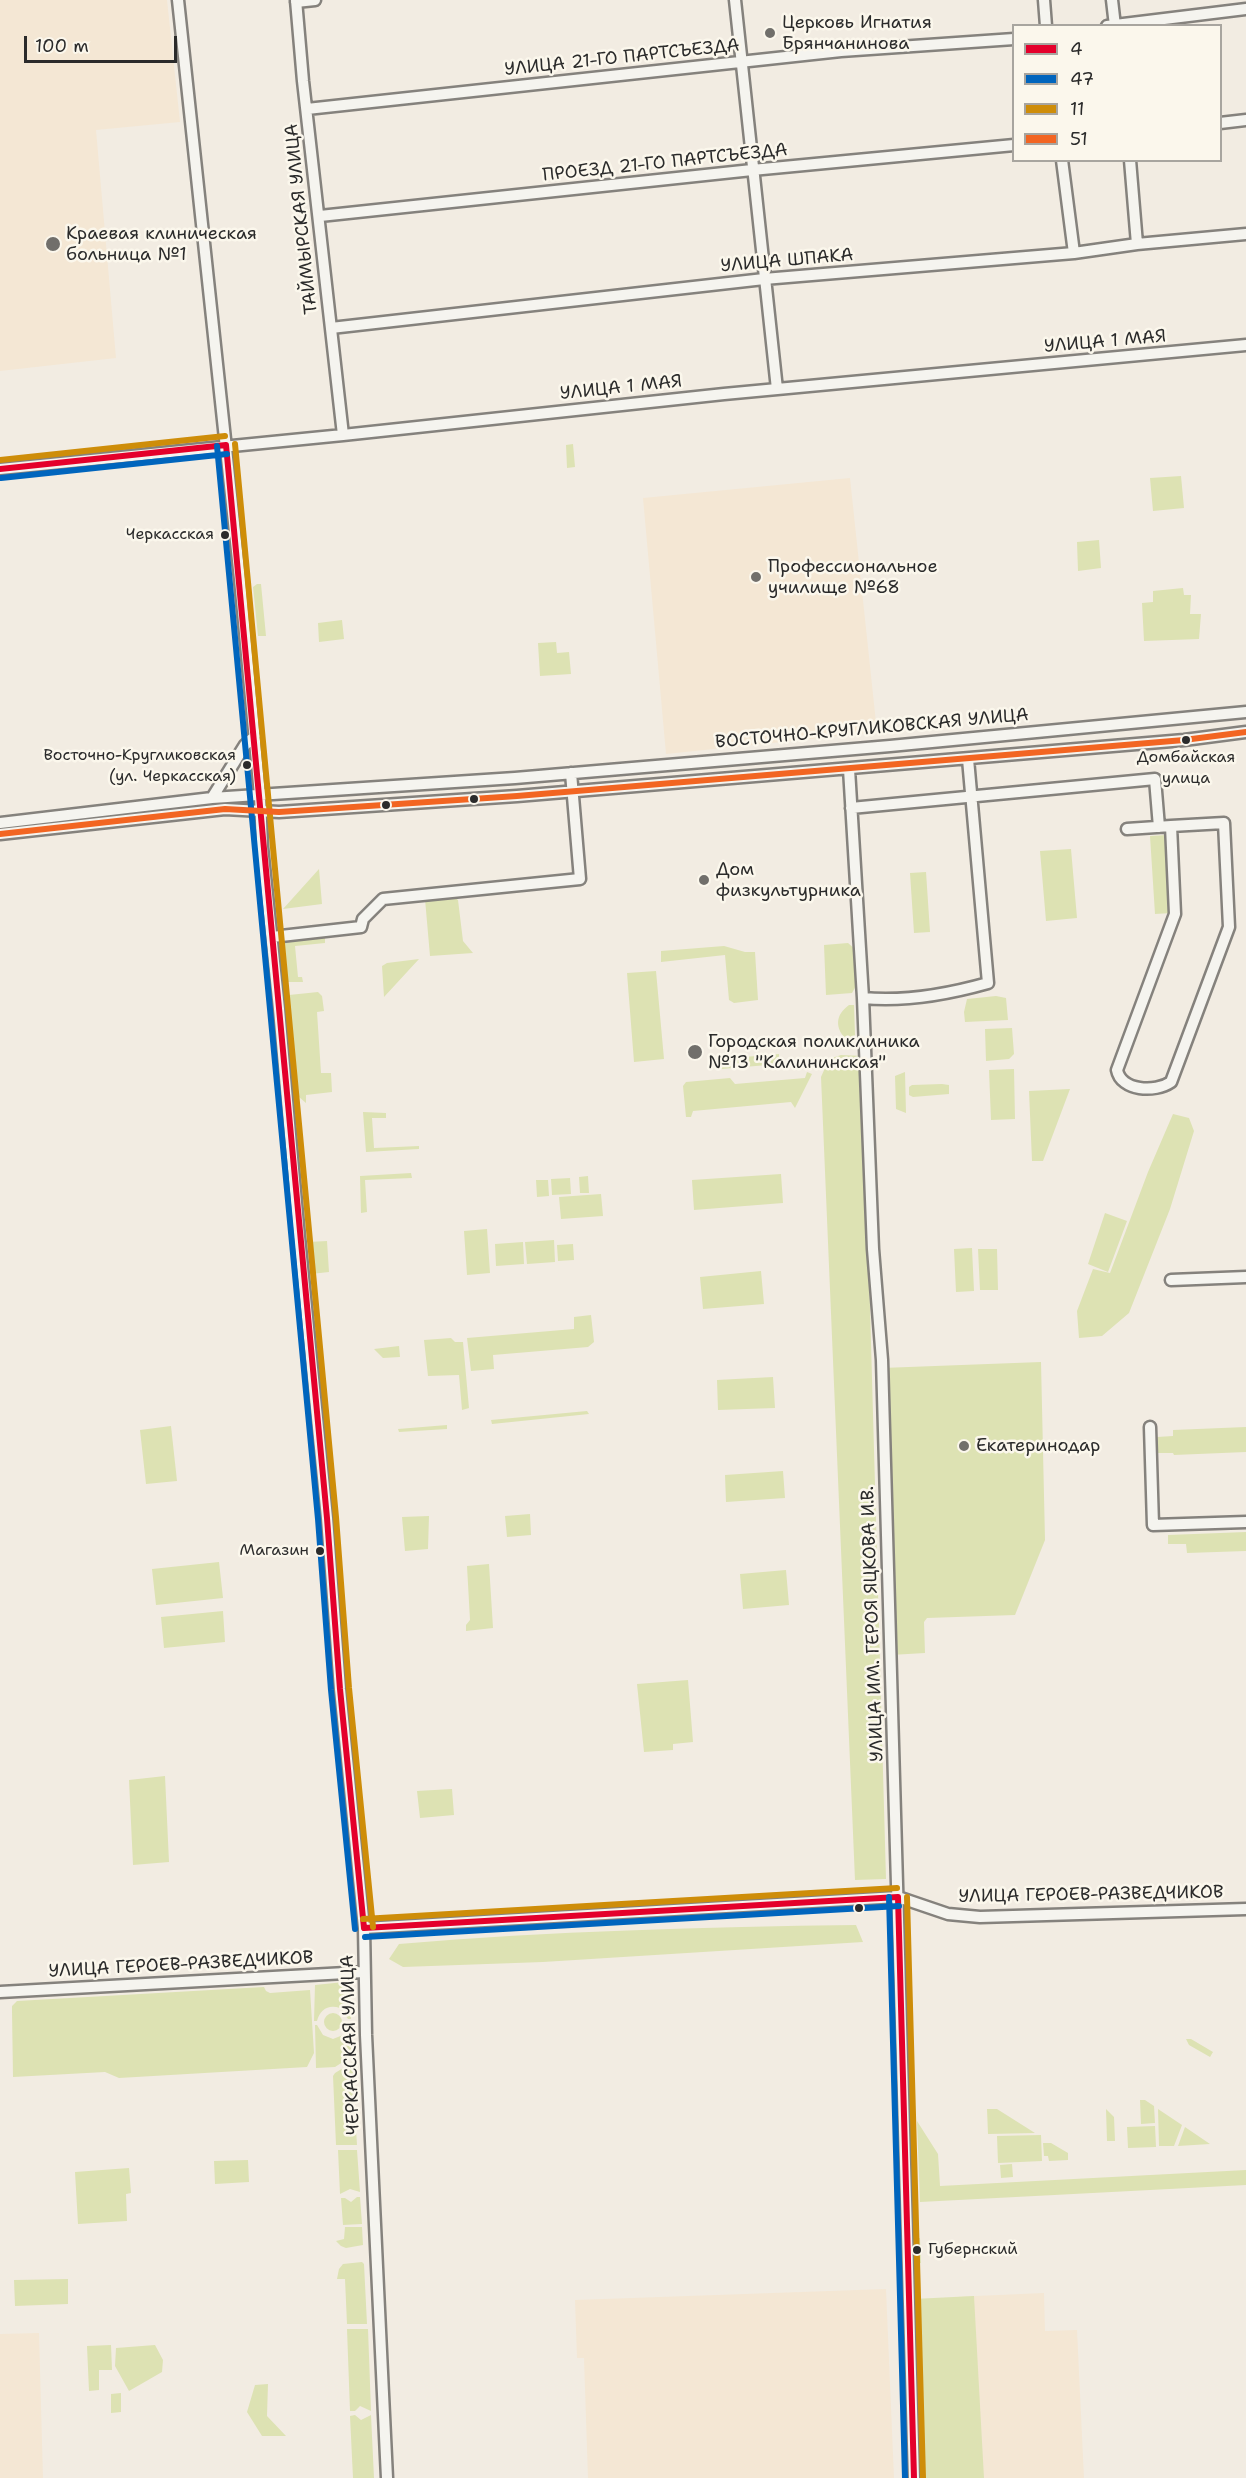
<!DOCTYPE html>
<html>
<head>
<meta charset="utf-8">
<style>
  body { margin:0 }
  #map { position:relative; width:1246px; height:2478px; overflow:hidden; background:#f2ece2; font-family:"Shantell Sans",sans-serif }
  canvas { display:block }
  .legend { position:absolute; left:1012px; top:24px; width:210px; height:138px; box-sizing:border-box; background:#fbf7ec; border:2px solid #a8a59f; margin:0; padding:8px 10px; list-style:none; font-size:18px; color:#2b2b2b }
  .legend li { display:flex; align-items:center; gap:12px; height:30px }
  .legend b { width:30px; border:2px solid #a8a59f }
  .scale { position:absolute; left:24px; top:36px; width:153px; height:27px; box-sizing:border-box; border:3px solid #2b2b2b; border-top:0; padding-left:8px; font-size:18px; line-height:21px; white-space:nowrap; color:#2b2b2b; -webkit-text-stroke:4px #fbf7ec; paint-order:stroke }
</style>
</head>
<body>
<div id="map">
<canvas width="1246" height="2478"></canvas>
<ul class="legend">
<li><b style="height:8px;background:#e4002b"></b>4</li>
<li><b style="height:8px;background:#0065bd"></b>47</li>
<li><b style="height:8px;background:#ce8d09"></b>11</li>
<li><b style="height:8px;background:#f26522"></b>51</li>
</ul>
<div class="scale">100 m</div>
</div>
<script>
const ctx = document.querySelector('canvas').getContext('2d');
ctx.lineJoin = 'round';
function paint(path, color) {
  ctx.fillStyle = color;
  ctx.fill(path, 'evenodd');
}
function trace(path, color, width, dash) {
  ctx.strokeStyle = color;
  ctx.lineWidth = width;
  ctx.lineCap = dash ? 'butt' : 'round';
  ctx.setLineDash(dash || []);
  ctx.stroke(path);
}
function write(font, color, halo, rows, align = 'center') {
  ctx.font = font + ' "Shantell Sans",sans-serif';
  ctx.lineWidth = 5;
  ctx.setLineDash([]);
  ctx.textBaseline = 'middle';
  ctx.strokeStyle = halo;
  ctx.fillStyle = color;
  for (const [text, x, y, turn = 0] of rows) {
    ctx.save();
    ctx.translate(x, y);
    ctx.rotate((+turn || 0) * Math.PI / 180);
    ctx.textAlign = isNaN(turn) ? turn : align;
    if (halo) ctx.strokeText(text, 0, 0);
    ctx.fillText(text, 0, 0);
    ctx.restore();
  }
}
paint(new Path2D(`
  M0,0H167L180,122L96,130L116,358L0,371Z
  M850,478L877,732L666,754L643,498Z
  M886,2289L894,2478H588L584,2358H577L575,2300Z
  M1044,2293L1045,2331L1077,2330L1084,2478H962L953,2297Z
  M39,2333L43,2478H0V2334Z`), '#f4e7d4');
paint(new Path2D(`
  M573,444L575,467L567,468L566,445Z
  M1181,476L1184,508L1153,511L1150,478Z
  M1099,540L1101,568L1078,571L1077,542Z
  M257,584H261L266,636H258L253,587Z
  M1183,588L1184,595H1191L1190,614H1201L1199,639L1144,641L1142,603L1153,602V591Z
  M342,620L344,639L319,642L318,623Z
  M556,642L557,653L569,652L571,674L540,676L538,643Z
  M1167,835L1172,913L1155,914L1150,836Z
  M1071,849L1077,918L1046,921L1040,851Z
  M319,869L322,904L283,909Z
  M926,872L930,932L914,933L910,873Z
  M454,897L458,900L463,941L473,953L430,956L425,899Z
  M325,936V943L295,946L298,977H302L303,982H288L284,941Z
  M848,943L856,950L857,984L852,993L826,995L824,945Z
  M724,946L745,952H755L758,1000L734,1003L729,1000L725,955L661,962V951Z
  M419,959L384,997L382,966L387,963Z
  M656,971L664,1059L634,1062L627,973Z
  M318,992L322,996L324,1011L317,1012L321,1073H331L332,1092L306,1095V1103L299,1097L289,995Z
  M996,996L1006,998L1008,1020L965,1022L964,1012L967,999Z
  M849,1005H854L855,1035L852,1039H846C835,1028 835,1015 849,1005Z
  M1012,1028L1014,1054L1009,1059L986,1061L985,1029Z
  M779,1054V1064L721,1069V1059Z
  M841,1055L863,1056L886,1879L855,1880L821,1077L829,1059Z
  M1014,1069L1015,1119L991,1120L989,1070Z
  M807,1072L812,1074L795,1108L791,1102L693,1111L691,1117H686L683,1086L686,1082L730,1078L735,1084L805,1078Z
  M905,1072L906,1113L896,1109L895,1076Z
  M942,1084L949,1085V1094L913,1097L909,1095V1087L912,1085Z
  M1070,1089L1043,1161H1032L1029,1091Z
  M363,1112L386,1113V1118H372L374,1148L419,1146V1149L366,1152Z
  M1173,1114L1189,1118L1194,1131L1170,1209L1129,1313L1102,1336L1079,1338L1077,1311L1093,1269L1110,1273L1148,1172Z
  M411,1173L412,1178L365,1180L367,1212L361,1213L360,1176Z
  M781,1174L783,1203L694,1210L692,1180Z
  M588,1176L589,1193H580L579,1177Z
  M570,1178L571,1194L552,1195L551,1179Z
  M536,1180H548L549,1196L537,1197Z
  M601,1194L603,1216L561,1219L559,1197Z
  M1105,1213L1127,1221L1108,1272L1088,1264Z
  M487,1229L490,1273L467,1275L464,1231Z
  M554,1240L555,1262L527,1264L525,1242Z
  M327,1241L329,1272L311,1274L308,1242Z
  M523,1242L524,1264L496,1266L495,1244Z
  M573,1244L574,1260L558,1261L557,1245Z
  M972,1248L974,1291L956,1292L954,1249Z
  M978,1249H997L998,1290H980Z
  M761,1271L764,1304L703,1309L700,1277Z
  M591,1315L594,1342L588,1347L493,1355L494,1369L471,1371L467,1338L574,1329V1317Z
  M451,1338L455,1342H463L469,1408L462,1410L459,1375L428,1376L424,1340Z
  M399,1346L400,1357L383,1358L374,1349Z
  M1041,1362L1045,1540L1015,1615L927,1618L924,1622L925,1653L891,1655L882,1368Z
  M773,1377L775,1408L718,1410L717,1380Z
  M587,1411L589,1414L492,1424L491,1420Z
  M447,1425V1429L399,1432L398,1429Z
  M171,1426L177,1481L146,1484L140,1430Z
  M1246,1427V1452L1174,1455L1173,1453H1158L1157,1437L1173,1436V1430Z
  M783,1471L785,1498L726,1502L725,1475Z
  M530,1514L531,1535L507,1537L505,1516Z
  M429,1516L428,1549L405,1551L402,1517Z
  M1246,1532V1551L1187,1553L1186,1544H1168V1535Z
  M219,1562L223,1598L156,1605L152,1569Z
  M489,1564L493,1628L466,1631V1625L470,1620L467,1566Z
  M786,1570L789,1605L743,1609L740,1574Z
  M223,1611L225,1642L164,1648L161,1617Z
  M688,1680L693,1742L673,1744V1750L644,1752L637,1684Z
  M165,1776L169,1862L133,1865L129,1780Z
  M452,1789L454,1815L420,1818L417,1791Z
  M856,1925L863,1942L543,1962L403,1967L389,1959L399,1944C551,1931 704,1927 856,1925Z
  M344,1982L350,1988L351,2019H348L340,2008C329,2004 320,2009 317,2021H314L315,1985Z
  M264,1987L266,1991L270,1993L310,1990L314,2053L307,2067L119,2078L105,2072L13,2077L12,2011V2006L17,2001Z
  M324 2022a9 9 0 1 1 18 0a9 9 0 1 1-18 0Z
  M349,2023H351L352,2056L335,2067L316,2068L315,2025H317L323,2035L333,2039L343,2035Z
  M1186,2039H1191L1213,2052L1210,2057L1189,2045Z
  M353,2062L354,2093L350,2101L351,2120L356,2130L357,2145H336L333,2076L335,2073Z
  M1140,2100H1145L1154,2106L1155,2123L1141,2124Z
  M987,2109H997L1035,2133L988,2134Z
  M1106,2109L1114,2117L1115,2141H1107Z
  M1158,2109L1182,2125L1174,2146H1159Z
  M917,2121L938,2154L940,2186L1246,2170V2185L920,2202Z
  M1155,2126L1156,2147L1128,2148L1127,2127Z
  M1185,2127L1210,2144L1178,2146Z
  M1041,2135L1042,2161L998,2163L997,2136Z
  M1043,2143H1051L1068,2153V2160L1049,2161L1048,2156H1044Z
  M338,2150H357L360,2192L350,2189L340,2194Z
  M248,2160L249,2182L215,2184L214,2161Z
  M1012,2164L1013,2177L1001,2178L1000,2165Z
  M129,2168L131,2193L126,2194L127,2221L78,2224L75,2172Z
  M357,2197H360L362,2224L343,2225L341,2198H345L351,2202Z
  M345,2227H362L363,2245L346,2248L341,2246L336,2241L344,2239Z
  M912,2238H920L921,2263L913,2264Z
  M362,2262L364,2264L367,2324H347L345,2279H337L339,2269L343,2264Z
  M68,2279V2304L15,2306L14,2280Z
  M974,2296L984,2478H917L913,2299Z
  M347,2329H368L371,2411L360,2406L355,2411H350Z
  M111,2345L112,2370H99V2390L89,2391L87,2346Z
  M155,2345L163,2360L162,2372L129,2391L115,2366L116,2348Z
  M268,2384L267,2416L286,2436H262L247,2412L255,2385Z
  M121,2393V2412L111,2413V2394Z
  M355,2415L361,2420L371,2415L374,2478H353L350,2416Z`), '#dde2b3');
const minor = new Path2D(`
  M178,0L240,579L260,795L262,847L279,1009L299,1237L327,1518L340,1689L364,1928L366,2035L387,2478
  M296,0L303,81L343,435
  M735,0L777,389
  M1044,0L1046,26
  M1112,0L1115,26
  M296,2L315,0
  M1107,26L1246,9
  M307,109L841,51L1014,39
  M1220,123L1246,120
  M1062,160L1074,253
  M1130,160L1137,244
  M320,216L752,170L1014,145
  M331,328L764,279L1074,253L1137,244L1246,234
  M0,469L343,435L724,394L1246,345
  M849,769L863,998L873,1249L882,1360L914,2478
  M212,798L245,745L255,736
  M851,808L1155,779L1159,827
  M0,823L212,798L515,778L890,746L1246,712
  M1127,829L1171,826L1175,914L1117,1070C1121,1091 1155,1093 1171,1082L1229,927L1224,823L1171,826
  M0,834L225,809L279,812L517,796L1184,740L1246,732
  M272,937L361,927L363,919L383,899L580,879L571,773
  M863,998C904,1002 949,994 988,983L968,759
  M1171,1280L1246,1277
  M1150,1427L1153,1525L1246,1522
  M364,1928L898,1897L948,1914L980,1917L1246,1909
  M0,1992L364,1972`);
trace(minor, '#85827d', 15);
trace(minor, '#f5f4ef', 10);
trace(new Path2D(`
  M226,445L327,1518L340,1689L364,1928
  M0,469L226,445
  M898,1897L914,2478
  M364,1928L898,1897`), '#e4002b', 6);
trace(new Path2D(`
  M217,446L318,1519L331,1690L355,1929
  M1,478L227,454
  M889,1897L905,2478
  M365,1937L899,1906`), '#0065bd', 6);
trace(new Path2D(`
  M235,444L336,1517L349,1688L373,1927
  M0,460L225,436
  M907,1897L923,2478
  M363,1919L897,1888`), '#ce8d09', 6);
trace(new Path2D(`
  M0,834L225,809L279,812L517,796L1184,740L1246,732`), '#f26522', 6);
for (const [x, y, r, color] of [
  [770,33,6,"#716f6b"],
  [53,244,8,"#716f6b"],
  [225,535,5,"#2b2b2b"],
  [756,577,6,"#716f6b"],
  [1186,740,5,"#2b2b2b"],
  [247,765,5,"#2b2b2b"],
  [474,799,5,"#2b2b2b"],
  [386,805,5,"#2b2b2b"],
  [704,880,6,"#716f6b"],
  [695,1052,8,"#716f6b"],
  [964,1446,6,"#716f6b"],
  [320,1551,5,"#2b2b2b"],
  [859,1908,5,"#2b2b2b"],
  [917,2250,5,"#2b2b2b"]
]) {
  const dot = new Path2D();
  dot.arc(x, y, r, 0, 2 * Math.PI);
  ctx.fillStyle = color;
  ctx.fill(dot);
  trace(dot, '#fbf7ec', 2);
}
write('16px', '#2b2b2b', '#fbf7ec', [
  ["Черкасская",214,535],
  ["Восточно-Кругликовская",236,756],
  ["(ул. Черкасская)",236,777],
  ["Домбайская",1186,758,"center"],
  ["улица",1186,779,"center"],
  ["Магазин",309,1551],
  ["Губернский",928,2250,"left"]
], 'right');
write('18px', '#2b2b2b', '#fbf7ec', [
  ["Церковь Игнатия",782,23],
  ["Брянчанинова",782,44],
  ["Краевая клиническая",66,234],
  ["больница №1",66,255],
  ["Профессиональное",768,567],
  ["училище №68",768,588],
  ["Дом",716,870],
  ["физкультурника",716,891],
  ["Городская поликлиника",708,1042],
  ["№13 \"Калининская\"",708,1063],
  ["Екатеринодар",976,1446]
], 'left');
write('18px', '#2b2b2b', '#fbf7ec', [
  ["УЛИЦА 21-ГО ПАРТСЪЕЗДА",622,58,-6],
  ["ПРОЕЗД 21-ГО ПАРТСЪЕЗДА",665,163,-6],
  ["ТАЙМЫРСКАЯ УЛИЦА",302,219,-96],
  ["УЛИЦА ШПАКА",787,261,-5],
  ["УЛИЦА 1 МАЯ",1105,342,-5],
  ["УЛИЦА 1 МАЯ",621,388,-6],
  ["ВОСТОЧНО-КРУГЛИКОВСКАЯ УЛИЦА",872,729,-5],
  ["УЛИЦА ИМ. ГЕРОЯ ЯЦКОВА И.В.",873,1624,-92],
  ["УЛИЦА ГЕРОЕВ-РАЗВЕДЧИКОВ",1091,1895,-1],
  ["УЛИЦА ГЕРОЕВ-РАЗВЕДЧИКОВ",181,1965,-3],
  ["ЧЕРКАССКАЯ УЛИЦА",351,2045,-92]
]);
</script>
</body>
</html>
